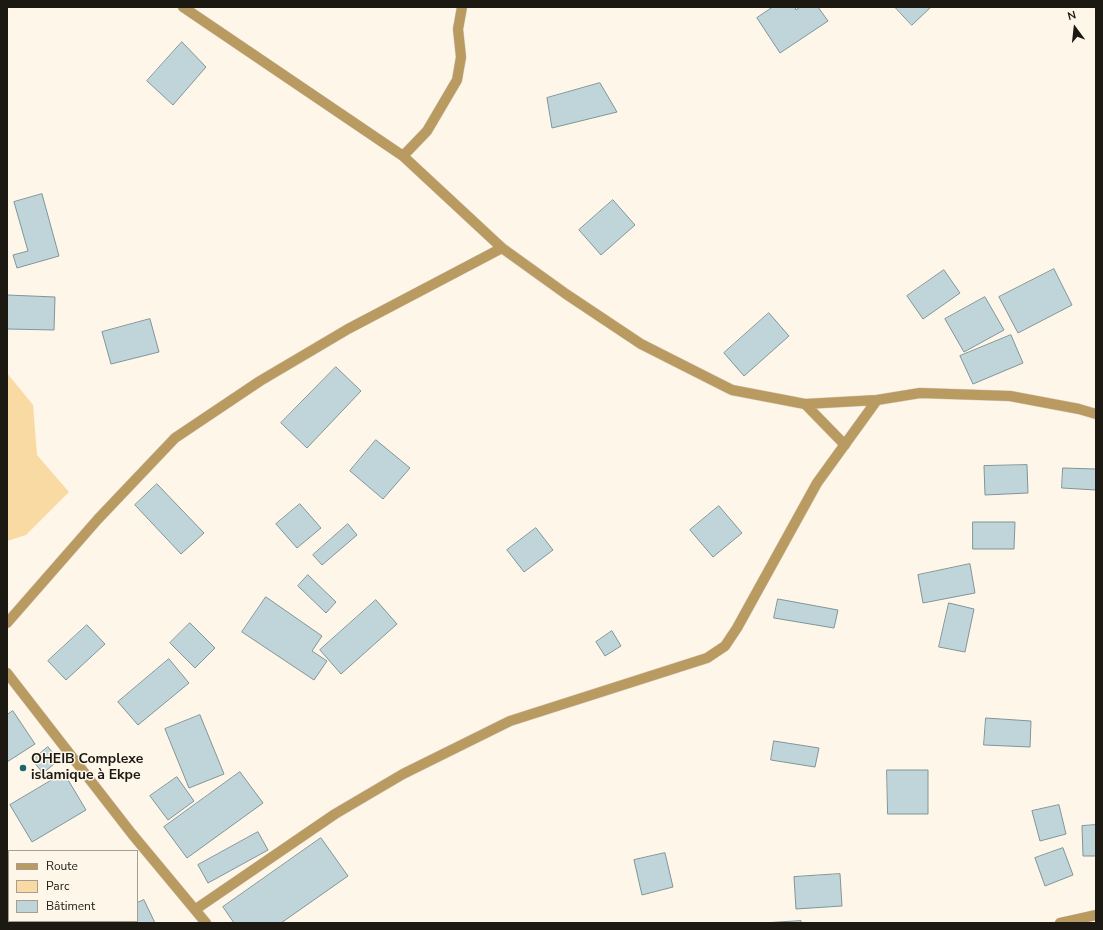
<!DOCTYPE html>
<html>
<head>
<meta charset="utf-8">
<style>
  body { margin:0 }
  #map { position:relative; width:1103px; height:930px; overflow:hidden; background:#fef6e9; font-family:"Nunito Sans",sans-serif }
  canvas { display:block }
  .frame { position:absolute; inset:0; border:8px solid #1c1913; pointer-events:none }
  .legend { position:absolute; left:8px; top:850px; width:130px; height:72px; box-sizing:border-box; background:#fef6e9; border:1px solid #a49e93; margin:0; padding:5px 7px; list-style:none; font-size:12px; color:#1c1913 }
  .legend li { display:flex; align-items:center; gap:8px; height:20px }
  .legend b { width:20px; border:1px solid #a49e93 }
  .north { position:absolute; left:1055px; top:8px; width:40px; height:40px; -webkit-text-stroke:3px #fef6e9; paint-order:stroke; rotate:345deg; font-size:11px; font-weight:700; line-height:16px; text-align:center; color:#1c1913 }
  .north::after { content:''; display:block; margin:auto; width:14px; height:18px; background:#1c1913; clip-path:polygon(50% 0,100% 100%,50% 72%,0 100%) }
</style>
</head>
<body>
<div id="map">
<canvas width="1103" height="930"></canvas>
<div class="frame"></div>
<ul class="legend">
<li><b style="height:5px;background:#b99b62"></b>Route</li>
<li><b style="height:11px;background:#f9daa2"></b>Parc</li>
<li><b style="height:11px;background:#bfd5d9"></b>Bâtiment</li>
</ul>
<div class="north">N</div>
</div>
<script>
const ctx = document.querySelector('canvas').getContext('2d');
ctx.lineJoin = 'round';
function paint(path, color) {
  ctx.fillStyle = color;
  ctx.fill(path, 'evenodd');
}
function trace(path, color, width, dash) {
  ctx.strokeStyle = color;
  ctx.lineWidth = width;
  ctx.lineCap = dash ? 'butt' : 'round';
  ctx.setLineDash(dash || []);
  ctx.stroke(path);
}
function write(font, color, halo, rows, align = 'center') {
  ctx.font = font + ' "Nunito Sans",sans-serif';
  ctx.lineWidth = 3;
  ctx.setLineDash([]);
  ctx.textBaseline = 'middle';
  ctx.strokeStyle = halo;
  ctx.fillStyle = color;
  for (const [text, x, y, turn = 0] of rows) {
    ctx.save();
    ctx.translate(x, y);
    ctx.rotate((+turn || 0) * Math.PI / 180);
    ctx.textAlign = isNaN(turn) ? turn : align;
    if (halo) ctx.strokeText(text, 0, 0);
    ctx.fillText(text, 0, 0);
    ctx.restore();
  }
}
paint(new Path2D(`
  M7,373L33,405L37,455L69,492L26,535L7,541Z`), '#f9daa2');
const building = new Path2D(`
  M773,7H795L796,10L800,7H818L828,21L780,53L757,18Z
  M895,7H931L912,25Z
  M182,42L206,67L173,105L147,81Z
  M600,83L617,112L552,128L547,98Z
  M42,194L59,256L17,268L13,255L28,251L14,202Z
  M613,200L635,225L601,255L579,230Z
  M1054,269L1072,305L1018,333L999,297Z
  M944,270L960,293L923,319L907,296Z
  M7,295L55,297L54,330L7,329Z
  M985,297L1004,330L964,352L945,319Z
  M769,313L789,336L744,376L724,353Z
  M150,319L159,352L111,364L102,332Z
  M1011,335L1023,363L973,384L960,356Z
  M336,367L361,391L307,448L281,423Z
  M376,440L410,468L383,499L350,471Z
  M1027,465L1028,493L985,495L984,466Z
  M1063,468L1096,469V490L1062,488Z
  M157,484L204,533L181,554L135,505Z
  M300,504L321,528L297,548L276,524Z
  M719,506L742,533L713,557L690,530Z
  M973,522H1015L1014,549H973Z
  M348,524L357,535L322,565L313,555Z
  M536,528L553,550L524,572L507,550Z
  M970,564L975,593L923,603L918,575Z
  M308,575L336,602L326,613L298,586Z
  M266,597L322,636L312,651L327,661L314,680L242,632Z
  M778,599L838,610L834,628L774,618Z
  M376,600L397,624L341,674L320,650Z
  M949,603L974,609L965,652L939,647Z
  M190,623L215,648L195,668L170,643Z
  M87,625L105,644L66,680L48,661Z
  M612,631L621,646L605,656L596,642Z
  M169,659L189,683L138,725L118,702Z
  M13,711L35,744L7,762V715Z
  M200,715L224,774L189,788L165,729Z
  M986,718L1031,721L1030,747L984,745Z
  M774,741L819,748L815,767L771,760Z
  M48,747L59,760L43,773L32,760Z
  M887,770H928V814H888Z
  M240,772L263,803L187,858L164,827Z
  M64,773L86,810L32,842L10,805Z
  M177,777L194,801L168,820L150,796Z
  M1059,805L1066,834L1040,841L1032,811Z
  M1096,825V856H1083L1082,826Z
  M258,832L268,850L208,883L198,865Z
  M321,838L348,876L281,923H234L223,907Z
  M1063,848L1073,875L1045,886L1035,858Z
  M665,853L673,887L642,895L634,860Z
  M840,874L842,906L796,909L794,877Z
  M144,900L155,923H134L133,921H137V903Z
  M801,921V923H763Z`);
paint(building, '#bfd5d9');
trace(building, '#809599', 1);
const minor = new Path2D(`
  M183,7L403,156L502,248L566,294L641,344L732,390L805,404L877,400L920,393L1010,396L1079,409L1096,414
  M403,156L427,131L457,80L461,57L458,29L462,7
  M805,404L845,445
  M7,623L98,519L175,438L260,381L348,329L502,248
  M7,673L132,834L206,923
  M196,909L335,814L403,774L510,721L707,658L725,646L737,628L817,483L877,400
  M1060,923L1096,915`);
trace(minor, '#dad3c7', 11);
trace(minor, '#b99b62', 10);
for (const [x, y, r, color] of [
  [23,768,4,"#1b6671"]
]) {
  const dot = new Path2D();
  dot.arc(x, y, r, 0, 2 * Math.PI);
  ctx.fillStyle = color;
  ctx.fill(dot);
  trace(dot, '#fef6e9', 1.5);
}
write('bold 14px', '#1c1913', '#fef6e9', [
  ["OHEIB Complexe",31,760],
  ["islamique à Ekpe",31,776]
], 'left');
</script>
</body>
</html>
